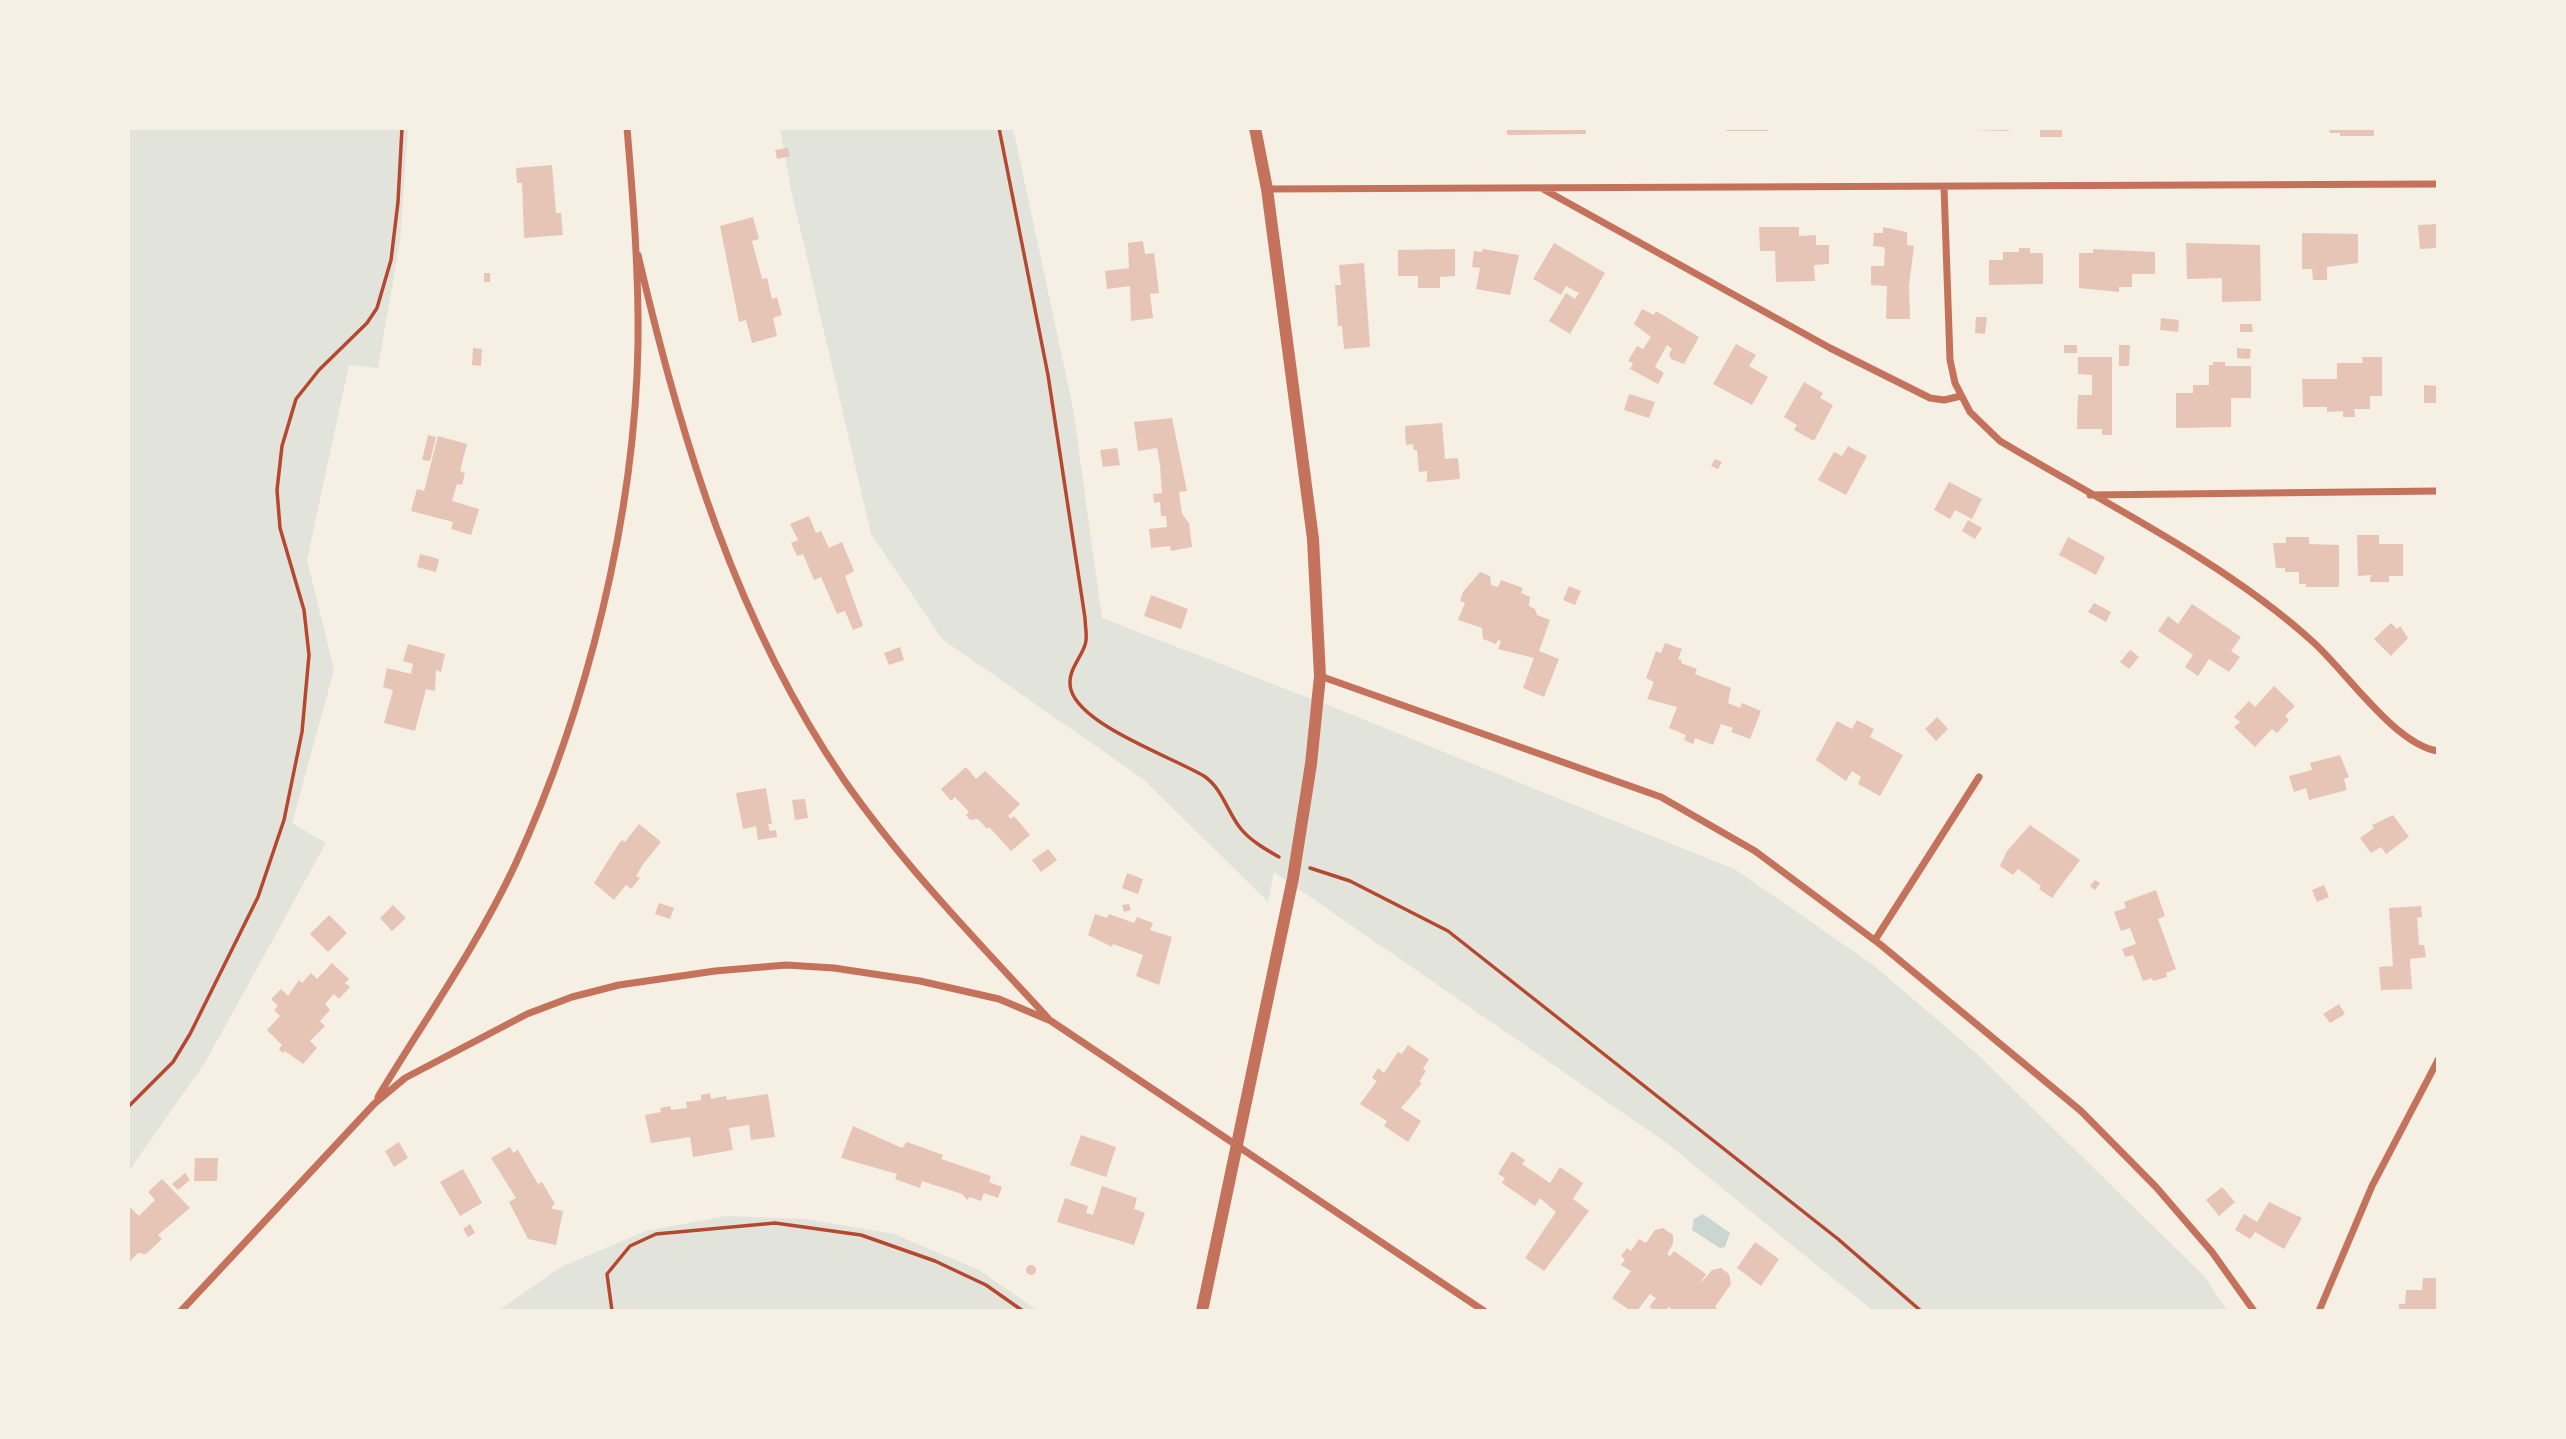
<!DOCTYPE html>
<html>
<head>
<meta charset="utf-8">
<style>
  body { margin:0 }
  #map { position:relative; width:2566px; height:1439px; overflow:hidden; background:#f6efe4; font-family:Arial,sans-serif }
  canvas { display:block }
  .frame { position:absolute; inset:0; border:130px solid #f6efe4; pointer-events:none }
</style>
</head>
<body>
<div id="map">
<canvas width="2566" height="1439"></canvas>
<div class="frame"></div>
</div>
<script>
const ctx = document.querySelector('canvas').getContext('2d');
ctx.lineJoin = 'round';
function paint(path, color) {
  ctx.fillStyle = color;
  ctx.fill(path, 'evenodd');
}
function trace(path, color, width, dash) {
  ctx.strokeStyle = color;
  ctx.lineWidth = width;
  ctx.lineCap = dash ? 'butt' : 'round';
  ctx.setLineDash(dash || []);
  ctx.stroke(path);
}
paint(new Path2D(`
  M128,128H408L400,241L378,368L349,365L307,560L334,670L292,823L326,843L206,1061L128,1172Z
  M780,128H1013L1073,408L1102,618L1330,706L1736,870L1872,964L1975,1052L2203,1275L2228,1311H1873L1668,1144L1274,872L1268,902L1143,779L942,639L871,534L790,185Z
  M726,1216L805,1219L894,1234L979,1270L1038,1311H498L561,1267L646,1231Z`), '#e2e4dc');
paint(new Path2D(`
  M1703,1214L1730,1233L1725,1247L1720,1248L1692,1230L1694,1219Z`), '#c9d6d2');
paint(new Path2D(`
  M1507,128H1586V134L1507,135Z
  M1726,128H1768V131H1726Z
  M1969,128H2009V131L1969,130Z
  M2040,128H2062V137H2040Z
  M2329,128H2374V136H2340V133H2330Z
  M788,148L790,156L777,159L775,150Z
  M552,165L556,213H561L563,235L524,238L522,183H517L516,168Z
  M753,217L759,239L752,241L762,279L767,278L772,299L777,297L782,315L773,318L777,336L752,343L746,320L739,322L720,226Z
  M2438,224V248L2420,249L2418,225Z
  M1759,227H1799V236L1816,235V245H1829V264L1814,265L1815,281L1776,282L1775,251H1760Z
  M1883,227L1907,232V245L1914,246L1909,286L1910,319H1886L1887,286L1871,285V266H1884L1885,250L1883,247L1873,246L1874,233H1883Z
  M2302,233L2358,234V263L2327,267V280H2313L2312,269H2302Z
  M1143,241L1145,254L1154,253L1159,293L1150,294L1153,318L1131,321L1130,286L1107,289L1105,271L1129,268L1128,243Z
  M1554,243L1605,273L1570,334L1549,321L1566,293L1575,299L1579,293L1566,286L1561,295L1533,279Z
  M2186,243L2260,245L2261,301L2222,302V278L2187,279Z
  M2019,248H2030V253H2043V284L1989,285V260H2003V252H2019Z
  M1455,249V276L1440,277V288H1418V276H1398V250Z
  M1483,249L1519,255L1510,295L1476,289L1480,268L1472,267L1474,251L1482,252Z
  M2093,249L2155,252V274H2132V287H2119V292L2079,288V253H2093Z
  M1364,263L1370,347L1344,349L1342,326H1338L1335,285H1341L1339,265Z
  M484,273H490V282H484Z
  M1642,309L1654,315L1656,311L1699,337L1684,364L1671,359L1669,354L1672,349L1667,345L1655,367L1664,373L1658,384L1630,369L1633,363L1628,361L1637,346L1643,349L1651,337L1634,324Z
  M1976,317H1987L1985,334L1975,333Z
  M2161,318L2179,320L2178,332L2160,330Z
  M2240,324H2252L2253,332H2240Z
  M1736,344L1756,355L1749,366L1768,377L1752,405L1713,384Z
  M2064,345H2077V353H2064Z
  M2119,345H2130L2129,366H2119Z
  M473,348L482,349L481,366L472,365Z
  M2237,348L2251,349L2250,359L2237,358Z
  M2078,357H2112V435H2102V429H2077L2078,395H2092V375L2078,374Z
  M2362,357H2382V396H2370V409H2354L2355,417H2343V411L2327,412V407H2303L2302,379H2337V363H2363Z
  M2213,362H2225V366H2251V398H2231V427L2176,428V393H2193V385H2209V365H2213Z
  M2436,370L2438,403H2424V385L2436,386Z
  M1804,382L1823,393L1820,398L1833,405L1814,441L1794,430L1797,425L1784,417Z
  M1629,394L1655,402L1649,418L1624,410Z
  M1172,418L1187,491L1179,492L1182,514L1189,523L1192,547L1171,551L1170,546L1151,548L1149,529L1167,527L1166,516H1161L1160,502L1154,503L1153,494L1162,493L1160,465L1157,448L1138,451L1134,422Z
  M1442,423L1445,459L1458,458L1460,479L1427,482V471L1419,472L1417,450H1414L1413,444L1406,445L1405,426Z
  M428,435L436,437L430,461L422,460Z
  M438,436L467,444L460,471L465,473L462,485L457,484L452,501L479,509L471,535L451,529L453,522L411,511L417,489L424,491Z
  M1848,446L1867,456L1846,495L1818,480L1834,452L1842,456Z
  M1117,448L1120,465L1103,467L1100,450Z
  M1715,459L1722,462L1718,469L1711,466Z
  M1949,482L1982,499L1972,519L1955,510L1950,519L1934,510Z
  M809,516L816,533L821,531L829,548L842,542L854,571L845,576L863,626L853,630L845,611L837,614L821,577L814,580L803,554L797,556L791,543L798,540L790,524Z
  M1968,520L1982,528L1975,539L1962,531Z
  M2357,535H2379V544H2403V576H2389V582H2370L2371,575L2358,576Z
  M2068,537L2105,557L2096,575L2059,555Z
  M2286,537H2309V544L2339,545V587H2306V584H2299V572H2285V568H2276L2273,543H2286Z
  M420,554L439,559L436,572L417,567Z
  M1480,572L1490,576L1491,585L1498,587L1501,580L1523,588L1521,593L1530,597L1529,606L1535,609L1537,615L1550,620L1539,651L1559,659L1544,697L1523,688L1534,658L1498,649L1501,641L1498,640L1496,644L1483,639L1482,628L1458,620L1465,603L1460,601L1463,592Z
  M1569,586L1581,591L1575,605L1563,600Z
  M1151,595L1188,609L1181,629L1144,616Z
  M2094,603L2111,612L2106,622L2088,612Z
  M2192,604L2241,637L2231,651L2240,657L2229,672L2209,659L2198,676L2185,667L2193,655L2158,631L2168,616L2178,624Z
  M2391,623L2397,629L2400,626L2408,638L2391,656L2374,639Z
  M1665,643L1682,649L1678,659L1682,660L1681,663L1697,669L1695,674L1731,688L1728,703L1740,708L1742,703L1761,711L1750,739L1731,732L1733,728L1721,724L1713,745L1695,738L1693,744L1684,740L1686,735L1669,728L1677,707L1647,699L1654,682L1646,678L1656,651L1661,653Z
  M408,644L445,654L441,672L436,670L435,691L426,689L415,731L384,723L393,690L383,687L387,668L411,674L413,664L403,661Z
  M900,647L904,660L889,665L884,653Z
  M2130,650L2139,657L2129,669L2120,662Z
  M2274,686L2295,706L2285,716L2289,720L2277,733L2272,729L2255,747L2234,727L2240,722L2234,717L2249,701L2255,707Z
  M1937,717L1948,729L1936,741L1925,729Z
  M1857,720L1874,729L1870,737L1903,755L1880,796L1858,784L1861,777L1852,771L1846,781L1816,760L1837,721L1852,729Z
  M2340,755L2349,777L2344,779L2347,790L2309,800L2306,788L2294,792L2289,776L2312,770L2310,763Z
  M966,767L976,779L985,771L1020,804L1008,816L1011,819L1014,816L1030,835L1011,851L989,827L987,829L978,819L970,820L966,815L969,812L955,797L951,801L941,789Z
  M766,788L772,824H768L770,831L776,830L777,837L758,840L756,826L743,829L736,793Z
  M805,799L808,818L795,820L792,800Z
  M2393,815L2409,837L2386,854L2381,847L2371,853L2360,838L2374,828L2372,825Z
  M639,824L661,842L644,863L636,876L640,878L631,889L626,885L614,900L594,883L618,845L622,840L625,842Z
  M2030,825L2080,860L2052,898L2039,889L2041,886L2018,869L2013,875L2000,866L2007,851Z
  M1048,849L1057,860L1041,872L1032,860Z
  M1127,873L1143,879L1138,894L1122,888Z
  M2095,880L2100,883L2095,890L2090,886Z
  M2324,885L2329,897L2317,902L2312,890Z
  M2156,890L2165,916L2158,919L2176,969L2166,973L2167,977L2153,981L2152,978L2143,981L2133,955L2125,957L2122,949L2136,944L2130,928L2121,931L2114,912L2126,908L2124,902Z
  M659,903L674,908L670,919L655,914Z
  M1129,904L1131,910L1124,912L1122,905Z
  M393,905L406,918L392,931L380,918Z
  M2421,906L2422,917L2417,918L2419,945H2424L2426,957L2410,959L2412,989L2381,990L2379,967L2393,966L2389,908Z
  M1095,914L1107,918L1109,914L1134,923L1137,917L1153,923L1150,930L1172,937L1159,985L1136,976L1143,955L1113,944L1112,947L1088,935Z
  M329,915L347,933L328,952L310,934Z
  M332,963L349,979L345,983L350,987L339,999L334,994L325,1004L330,1010L320,1021L325,1026L310,1041L317,1048L303,1064L285,1051L283,1053L279,1049L282,1045L267,1030L280,1016L274,1010L278,1006L271,999L281,989L288,996L299,980L302,983L311,973L317,979Z
  M2339,1004L2345,1014L2330,1023L2323,1014Z
  M1408,1045L1429,1059L1423,1069L1426,1071L1419,1082L1422,1083L1401,1108L1421,1121L1408,1142L1384,1126L1387,1121L1360,1104L1377,1081L1372,1078L1378,1068L1384,1073L1398,1052L1402,1054Z
  M710,1093L711,1099L726,1096L727,1100L768,1094L775,1137L751,1140L749,1125L729,1128L733,1150L693,1157L690,1137L651,1143L645,1115L661,1112L660,1108L670,1106L671,1110L687,1108L686,1102L701,1100V1095Z
  M853,1126L902,1148L907,1142L943,1155L941,1159L991,1176L989,1182L1002,1187L998,1198L984,1193L981,1201L970,1197L967,1200L962,1194L922,1181L920,1188L895,1179L897,1174L841,1158Z
  M1081,1135L1116,1147L1106,1177L1070,1165Z
  M399,1142L408,1158L394,1167L385,1151Z
  M510,1147L513,1153L518,1150L538,1184L542,1182L555,1204L551,1207L553,1209L563,1211L556,1245L528,1239L509,1202L516,1198L491,1158Z
  M1512,1151L1525,1160L1522,1164L1550,1183L1560,1167L1583,1183L1573,1199L1589,1211L1544,1271L1525,1258L1556,1212L1540,1198L1535,1206L1502,1183L1505,1178L1498,1174Z
  M195,1158H218L217,1181H194Z
  M463,1169L482,1203L460,1216L440,1182Z
  M185,1173L190,1180L178,1190L172,1184Z
  M162,1179L190,1208L158,1235L162,1239L146,1254L138,1253L128,1263V1209L130,1207L139,1216L155,1200L148,1192Z
  M1102,1186L1137,1198L1134,1209L1145,1213L1134,1245L1057,1222L1065,1198L1088,1206L1086,1213L1093,1215Z
  M2222,1187L2235,1202L2219,1216L2206,1200Z
  M2269,1202L2302,1218L2284,1249L2255,1232L2250,1239L2235,1230L2244,1214L2257,1222Z
  M470,1224L475,1233L468,1237L463,1229Z
  M1663,1228L1673,1235V1244L1667,1254L1670,1256L1674,1251L1706,1274L1699,1285L1712,1270L1721,1268L1729,1274L1731,1284L1715,1307L1721,1311H1674L1669,1307L1665,1311H1655L1649,1307L1656,1298L1650,1294L1637,1311H1631L1612,1298L1631,1271L1621,1265L1625,1259L1621,1256L1627,1248L1631,1251L1639,1239L1646,1243L1655,1230Z
  M1755,1242L1779,1259L1761,1286L1737,1268Z
  M1026 1270a5 5 0 1 1 10 0a5 5 0 1 1-10 0Z
  M2423,1278H2438V1311H2399V1304H2405L2406,1290H2422Z`), '#e6c5b7');
trace(new Path2D(`
  M999,128L1048,375L1085,618C1085,627 1088,637 1085,645C1080,660 1066,672 1071,690C1082,726 1172,757 1204,776C1223,789 1227,812 1241,829C1251,841 1265,849 1279,857
  M1310,868L1350,881L1448,931L1838,1239L1921,1311
  M128,1107L173,1062L190,1034L258,897L284,820L302,732L309,655L304,610L280,528L277,490L282,446L296,399L319,370L367,323L377,308L391,260L398,202L402,128
  M612,1311L607,1274L630,1246L656,1234L775,1223L861,1235L935,1261L986,1285L1023,1311`), '#b5482f', 3.5);
trace(new Path2D(`
  M1944,187L1950,360L1955,383L1970,412L2000,441C2102,502 2225,562 2312,641C2345,670 2395,745 2438,751
  M1267,189L2438,184
  M1543,189L1830,348L1930,398L1944,400L1961,396
  M638,255C681,440 736,622 844,780C904,866 977,941 1048,1018
  M2090,495L2438,491
  M1320,676L1661,797L1755,851L1881,945L2081,1111L2156,1187L2212,1252L2254,1311
  M1875,940L1979,777
  M378,1097C424,1021 477,946 515,865C587,709 635,516 638,344C639,272 633,199 627,128
  M181,1311L374,1104L405,1078L527,1014L572,997L619,985L715,971L786,965L834,968L920,981L999,999L1051,1021L1484,1311
  M2319,1311L2372,1186L2438,1060`), '#c5725c', 7);
trace(new Path2D(`
  M1202,1311L1293,878L1311,764L1320,676L1313,539L1267,189L1255,128`), '#c5725c', 12);
</script>
</body>
</html>
